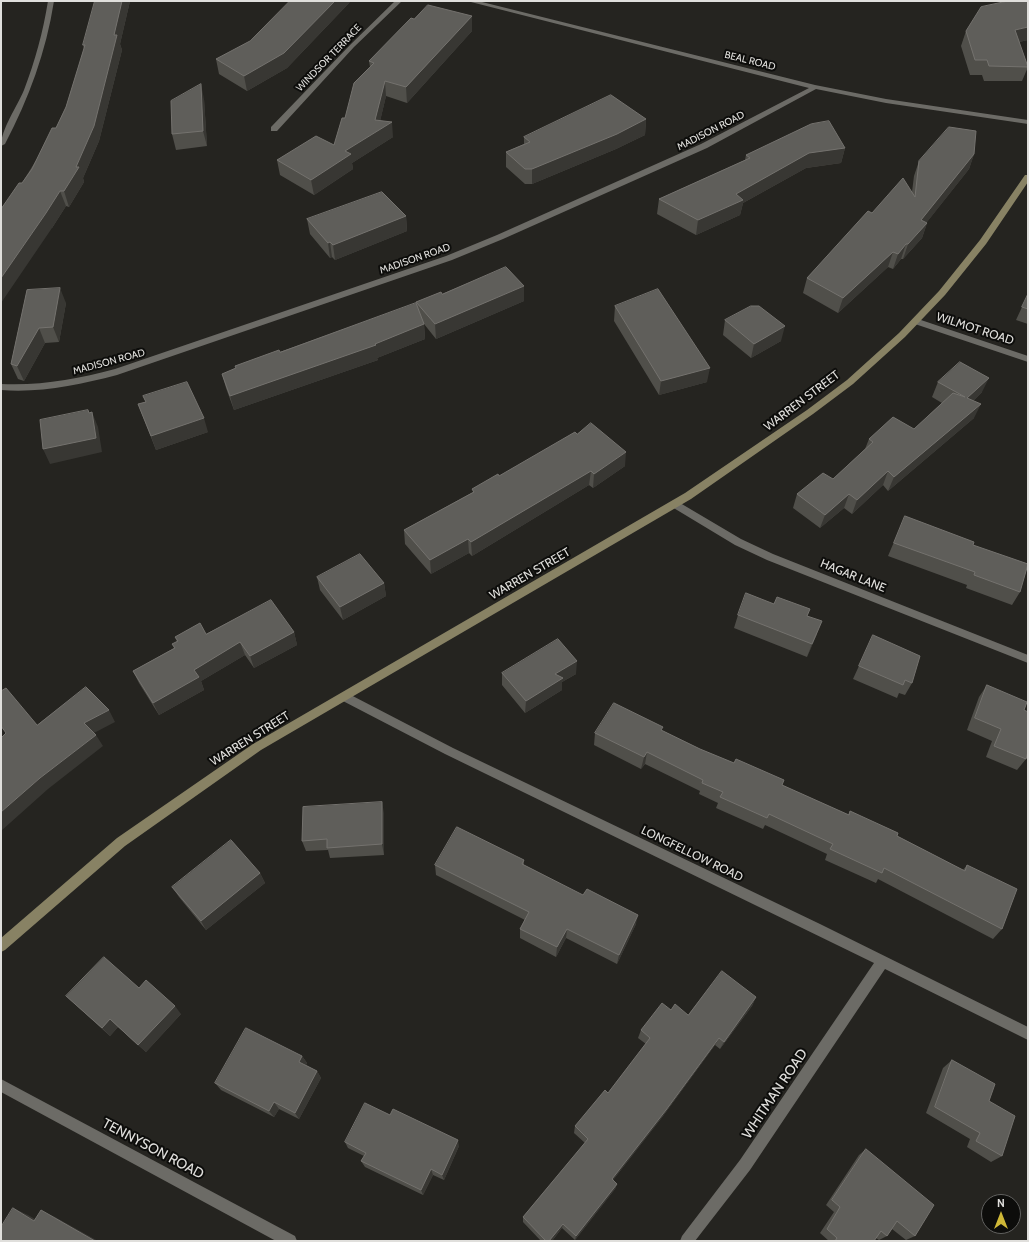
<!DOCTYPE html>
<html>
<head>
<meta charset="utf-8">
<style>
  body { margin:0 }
  #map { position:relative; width:1029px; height:1242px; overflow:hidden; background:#252420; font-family:Cabin,sans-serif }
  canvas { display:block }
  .frame { position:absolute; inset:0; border:2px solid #e0dfdc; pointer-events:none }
  .north { position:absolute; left:981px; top:1194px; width:40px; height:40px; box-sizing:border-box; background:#0d0d0b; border:1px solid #61615f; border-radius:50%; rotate:0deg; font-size:11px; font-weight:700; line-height:16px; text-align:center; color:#e0dfdc }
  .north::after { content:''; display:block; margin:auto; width:14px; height:18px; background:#cfb837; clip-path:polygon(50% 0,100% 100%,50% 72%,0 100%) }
</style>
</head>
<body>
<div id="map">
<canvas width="1029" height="1242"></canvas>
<div class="frame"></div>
<div class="north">N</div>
</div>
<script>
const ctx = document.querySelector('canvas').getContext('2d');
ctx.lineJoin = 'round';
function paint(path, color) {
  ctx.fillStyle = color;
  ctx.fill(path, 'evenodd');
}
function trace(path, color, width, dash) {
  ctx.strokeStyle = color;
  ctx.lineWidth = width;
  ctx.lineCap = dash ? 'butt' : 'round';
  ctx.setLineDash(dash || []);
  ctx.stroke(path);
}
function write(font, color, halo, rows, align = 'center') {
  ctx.font = font + ' Cabin,sans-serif';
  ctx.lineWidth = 4;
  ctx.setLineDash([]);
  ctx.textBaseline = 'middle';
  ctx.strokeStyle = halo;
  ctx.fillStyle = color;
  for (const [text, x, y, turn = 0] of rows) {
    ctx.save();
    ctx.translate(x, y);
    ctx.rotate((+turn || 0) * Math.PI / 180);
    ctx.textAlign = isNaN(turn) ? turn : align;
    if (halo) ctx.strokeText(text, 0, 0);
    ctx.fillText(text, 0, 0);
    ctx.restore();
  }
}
paint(new Path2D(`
  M48,1H54C46,52 29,98 5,144L1,146C1,129 17,107 24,90C35,61 43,32 48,1Z
  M395,1H402L354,47L277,131H271V127L350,45Z
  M467,1H478L815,85L886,99L1028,120V124L886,103L816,89L707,148L503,239L452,260L117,375C78,385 41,393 1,390V384C40,386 77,379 115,369L446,256L497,235L701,144L809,88Z
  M915,318L1028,356V362L912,323L911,321Z
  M345,692L453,748L820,924L1028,1027V1040L885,969L750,1170L695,1241H680L682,1236L740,1160L874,963L445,754L341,700L340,697L341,694Z
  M1,1079L295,1236L297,1241H276L1,1092Z`), '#6c6b66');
paint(new Path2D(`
  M675,500L741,539L773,554L1028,655V663L767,560L735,545L672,507L670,504Z`), '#6c6b66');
paint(new Path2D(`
  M1025,175H1028V182L986,244L945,295L905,337L853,384L813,414L691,499L261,750L125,846L5,950L1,952V938L117,838L253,744L685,493L807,410L847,380L899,333L939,291L980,240Z`), '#888264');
paint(new Path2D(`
  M95,1H130L120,44L122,50L99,141L83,178L84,182L69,207L66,206L52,228L22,183L56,128L66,107L84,49L83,45Z
  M350,2L287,68L247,91L219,74L216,59Z
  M472,16V31L407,103L386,96L380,121L393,137L352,163L353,169L314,195L280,175L277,160L334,145L345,118L370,67L369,61L414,19Z
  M966,31L1028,40L1019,42L1028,67L1022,81H984L982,75H970L961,46Z
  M204,99L207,146L176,150L172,134Z
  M646,119L645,135L616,149L532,184H525L506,167V152L524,144V137Z
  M845,148L841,163L806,168L743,203L740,215L696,235L657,214L659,199L745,160L746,155Z
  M974,154L969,169L926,223H927L922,238L903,259H901L893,269L888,267L838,313L803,293L807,278L872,213L912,192L914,176L919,161Z
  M406,216L407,231L335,260L332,257L330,258L310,234L307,219Z
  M27,290L66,303L59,342L45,343L24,381L18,379L11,364Z
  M442,294L524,301L436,339L424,324L425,339L377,358L378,360L234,410L226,388L222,374L236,369L235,366L280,352L417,306L416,302Z
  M1028,294V324L1016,320Z
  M615,306L707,382L659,395L614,321Z
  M725,320L781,341L751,358L723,335Z
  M938,382L982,392L973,401L974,418L888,491L883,485L852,514L844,508L820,528L793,508L797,494L833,479L865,449L869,439L914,429L942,403L932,397Z
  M143,396L208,432L156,450L138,404L146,402Z
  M625,466L593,488L589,485L472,556L469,553L431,574L405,544L404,530L473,492L472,489L499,476Z
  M905,516L973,545L1020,592L1012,605L966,588L967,585L888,556Z
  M317,577L384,583L386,596L343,620L320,590Z
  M774,604L807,616L817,634L807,657L734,628L738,615Z
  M294,632L297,645L254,668L245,655L201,681L204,690L159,715L139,683L133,671L174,648L172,644L177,642L175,637Z
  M873,635L912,683L905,695L899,693L897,698L853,679Z
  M502,673L576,674L562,682V690L525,713L502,685Z
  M987,685L1024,710L1026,759L1017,770L986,757L992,741L967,730L979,697Z
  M663,731L700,749L782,785L848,815L850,811L897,836L963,870L967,865L1002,929L993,939L878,879L876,883L825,860L827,854L765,825L763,829L716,808L718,803L699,794L700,791L645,764L641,769L594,745L595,733Z
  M384,813V855L330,858L328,850L306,851L302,841Z
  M524,860V865L636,924L617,964L566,938L556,957L520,938V929L525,920L436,875L435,865Z
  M260,873L265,883L206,930L179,897L172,887Z
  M66,996L181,1014L146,1052L118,1027L110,1036Z
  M756,997L752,1006L720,1049L715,1045L663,1116L613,1180L617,1184L615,1189L575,1240L562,1228L552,1241H541L523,1222V1217L585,1143L574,1133L575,1126L608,1093L646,1044L638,1038L641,1030L671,1010L688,1015Z
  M302,1056L307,1063L306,1065L317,1071L321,1078L299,1119L279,1109L274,1117L221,1090L215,1083Z
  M952,1060L989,1101L1002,1156L991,1162L967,1147L970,1139L926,1113L943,1068Z
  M345,1142L459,1146L444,1180L433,1175L423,1195L365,1167L361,1161L364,1156L348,1148Z
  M866,1149L915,1236L906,1240L892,1229L887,1236L879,1240L876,1238L874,1241H829L820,1233L834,1212L826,1205L859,1155Z`), '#504f4a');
paint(new Path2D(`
  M122,1H130L120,44L122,50L99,141L83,178L84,182L69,207L64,191L76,167L114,35Z
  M335,1H349L350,2L287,68L247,91L244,76Z
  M472,16V31L407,103L406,87Z
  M1028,27V40L1009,44L1015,30Z
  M385,81L386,96L378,130L392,122L393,137L352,163L353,169L314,195L311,180L345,151L375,120Z
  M201,84L204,99L207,146L203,131Z
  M646,119L645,135L616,149L532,184V169Z
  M845,148L841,163L806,168L743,203L740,215L696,235L698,220L736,194L809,153Z
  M974,154L969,169L920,231L927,223L922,238L903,259L908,244L921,220Z
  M60,191L66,206L52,228L1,303V278Z
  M406,216L407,231L335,260L333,245Z
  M330,242L332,257L330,258L328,243Z
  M906,244L901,259L893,269L898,254Z
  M893,252L888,267L838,313L843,298Z
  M524,286V301L436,339L435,324Z
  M60,288L66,303L59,342L53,327Z
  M424,324L425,339L377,358L378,360L234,410L230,396L375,344Z
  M785,326L781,341L751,358L754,344Z
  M39,328L45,343L24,381L17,366Z
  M710,368L707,382L659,395L661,381Z
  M989,378L982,392L961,413L967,398Z
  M981,404L974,418L888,491L894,477Z
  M88,410L93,420L92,412L98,427L102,452L50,464L43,449L89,413Z
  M204,418L208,432L156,450L151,436Z
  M626,452L625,466L593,488L594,474Z
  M591,471L589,485L472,556L471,542Z
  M888,471L883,485L852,514L857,500Z
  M849,494L844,508L820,528L825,515Z
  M468,539L469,553L431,574L430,560Z
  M384,583L386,596L343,620L340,607Z
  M822,621L817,634L807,657L812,644Z
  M294,632L297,645L254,668L250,656Z
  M240,642L245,655L201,681L204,690L159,715L153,703L194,670Z
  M577,661L576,674L562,682V690L525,713L526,701L555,674Z
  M109,710L115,722L92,734L84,723Z
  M96,735L103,746L48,789L1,831V812L40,778Z
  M647,752L645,764L641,769L644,757Z
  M382,802L384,813V855L382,844Z
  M260,873L265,883L206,930L201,921Z
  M638,915L636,924L617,964L619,955Z
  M567,929L566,938L556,957L557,947Z
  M756,997L752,1006L720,1049L724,1042Z
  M175,1006L181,1014L146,1052L138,1045Z
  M110,1019L118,1027L110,1036L102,1028Z
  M719,1038L715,1045L663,1116L610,1184L612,1179Z
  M302,1056L307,1063L303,1069L299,1062Z
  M317,1071L321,1078L299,1119L295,1113Z
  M274,1102L279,1109L274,1117L269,1111Z
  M458,1140L459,1146L444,1180L442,1175Z
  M431,1169L433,1175L423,1195L421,1190Z
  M617,1184L615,1189L575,1240L576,1236Z
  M13,1208L28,1215L49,1227L34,1221Z
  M41,1210L55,1217L98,1241H95Z
  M563,1224L562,1228L552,1241H549Z`), '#383733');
const building = new Path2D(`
  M95,1H122L114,35H117L94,126L76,167H79L64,191H60L46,213L1,278V209L19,183H22L32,169L52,128H56L66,107L85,45H83Z
  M290,1H335L284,53L244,76L216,59L250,41Z
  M1008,1H1028V27L1015,30L1028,67L989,66L987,60H975L966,31L981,7Z
  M428,5L472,16L406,87L385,81L375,120L392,122L345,151L351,154L311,180L277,160L316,136L334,145L342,118H345L354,83L374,63L369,61L411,18L414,19Z
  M201,84L203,131L172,134L171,101Z
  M611,95L646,119L617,134L532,169H525L506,152L530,142L524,137Z
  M829,121L845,148L809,153L736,194L743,200L698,220L659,199L750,158L746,155L811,124Z
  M949,127L976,131L974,154L921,220L927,223L908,244H906L898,254L893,252L843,298L807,278L868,211L872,213L903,178L915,197L919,161Z
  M382,192L406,216L333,245L330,242L328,243L307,219Z
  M506,267L524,286L435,324L416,302L441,292L442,294Z
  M60,288L53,327L39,328L17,366L11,364L27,290Z
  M658,289L710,368L661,381L615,306Z
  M1028,294V309L1022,307Z
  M416,303L424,324L375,344L376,345L230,396L222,374L236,368L235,366L279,350L280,352Z
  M751,306H759L785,326L754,344L725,320Z
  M960,362L989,378L967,398L981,404L894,477L888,471L857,500L849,494L825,515L797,494L823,473L833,479L873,442L869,439L893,417L914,429L953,393L965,397L938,382Z
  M187,382L204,418L151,436L138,404L146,402L143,396Z
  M88,410L89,413L92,412L96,438L43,449L40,420Z
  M591,423L626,452L594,474L591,471L471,542L468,539L430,560L404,530L474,492L472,489L498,474L499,476L575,432L577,434Z
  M905,516L974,542L973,545L1028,564L1020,592L974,575L975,572L894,543Z
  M360,554L384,583L340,607L317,577Z
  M746,593L774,604L777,597L810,609L807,616L822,621L812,644L738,615Z
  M271,600L294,632L250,656L240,642L194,670L199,677L153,703L133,671L175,648L172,644L178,641L175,637L200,623L206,634Z
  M873,635L920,656L912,683L905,680L903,685L859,666Z
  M558,639L577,661L555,674L563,678L526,701L502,673Z
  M987,685L1027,702L1024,710L1028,712V752L1026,759L994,746L1001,729L975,718Z
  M86,687L109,710L84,723L96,735L40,778L1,812V738L6,733L1,726V691L6,688L37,725Z
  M614,703L663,727L661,730L700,749L734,763L736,759L784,780L782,785L849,815L850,811L898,833L897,836L965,871L967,865L1017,889L1002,929L884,868L882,873L830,849L833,844L769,814L767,818L720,797L723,792L702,783L703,780L647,752L644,757L595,733Z
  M382,802V844L327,848V839L302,841L303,807Z
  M457,827L524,860L522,864L583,895L587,889L638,915L619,955L567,929L557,947L520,929L529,912L435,865Z
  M231,840L260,873L201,921L172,887Z
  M104,957L139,988L146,980L175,1006L138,1045L110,1019L102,1028L66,996Z
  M722,971L756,997L724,1042L719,1038L666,1110L612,1179L617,1184L576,1236L563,1224L549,1241H546L523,1217L588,1139L575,1126L605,1090L608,1093L650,1038L641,1030L662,1003L671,1010L675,1004L688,1015Z
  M246,1028L302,1056L299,1062L317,1071L295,1113L274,1102L269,1111L215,1083Z
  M952,1060L995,1084L989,1101L1015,1116L1002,1156L976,1141L980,1133L935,1107Z
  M365,1103L390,1115L393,1109L458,1140L442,1175L431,1169L421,1190L361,1161L366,1153L345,1142Z
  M866,1149L934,1205L915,1236L897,1221L887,1236L881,1231L874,1241H835L837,1238L827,1229L840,1207L832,1200Z
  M13,1208L34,1221L41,1210L95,1241H1V1227Z`);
paint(building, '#5f5e5a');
trace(building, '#74726e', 1);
write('10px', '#e0dfdc', '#0d0d0b', [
  ["WINDSOR TERRACE",329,58,-46],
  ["BEAL ROAD",750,61,14],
  ["MADISON ROAD",711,131,-27],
  ["MADISON ROAD",415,259,-19],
  ["MADISON ROAD",109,362,-15]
]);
write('12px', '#e0dfdc', '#0d0d0b', [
  ["WILMOT ROAD",975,329,18],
  ["WARREN STREET",802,401,-37],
  ["WARREN STREET",530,574,-30],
  ["HAGAR LANE",853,576,22],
  ["WARREN STREET",250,739,-32],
  ["LONGFELLOW ROAD",692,854,26]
]);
write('14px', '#e0dfdc', '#0d0d0b', [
  ["WHITMAN ROAD",775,1094,-56],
  ["TENNYSON ROAD",153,1149,28]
]);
</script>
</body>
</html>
